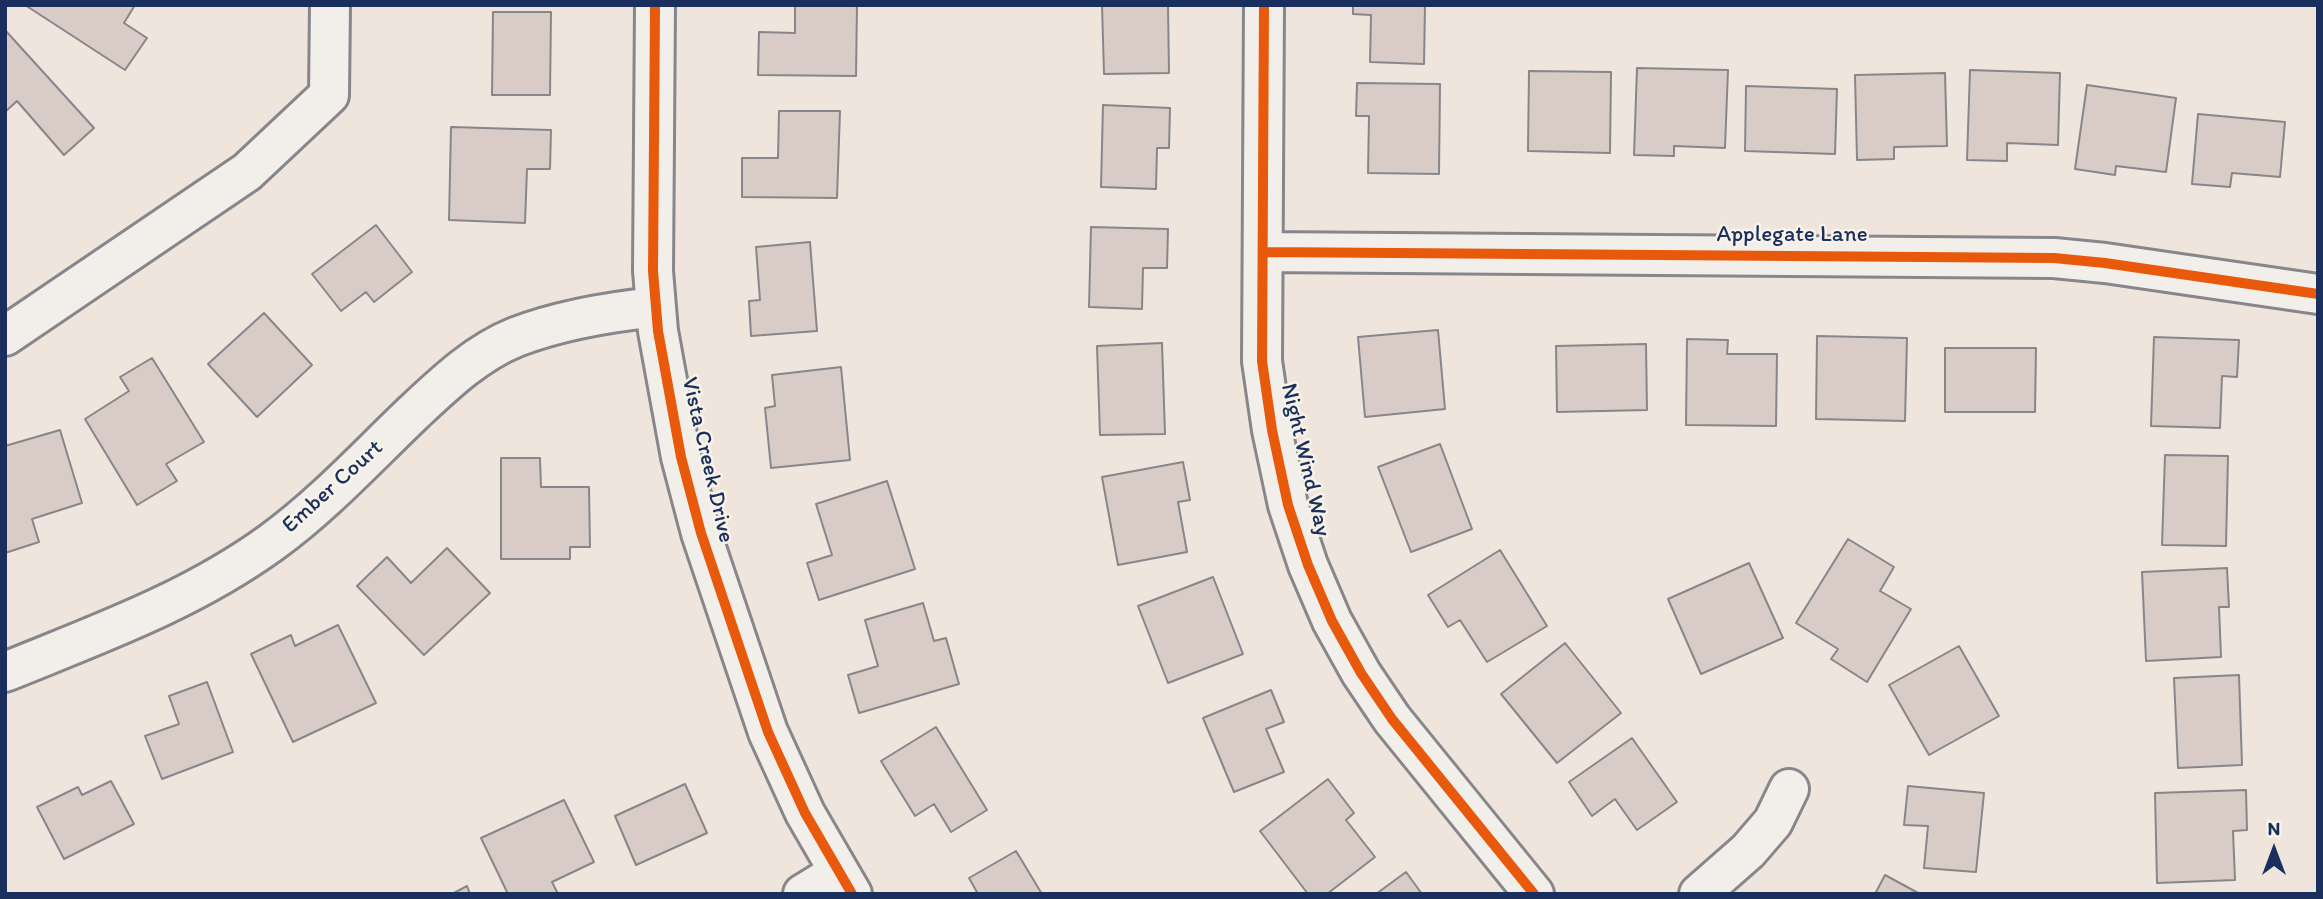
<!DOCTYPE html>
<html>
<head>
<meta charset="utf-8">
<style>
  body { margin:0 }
  #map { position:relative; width:2323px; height:899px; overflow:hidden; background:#efe5dd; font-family:Itim,sans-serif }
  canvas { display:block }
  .frame { position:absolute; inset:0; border:7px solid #1b2f5e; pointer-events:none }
  .north { position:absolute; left:2239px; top:815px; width:70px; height:70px; -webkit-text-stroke:5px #f7f3e8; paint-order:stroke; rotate:0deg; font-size:19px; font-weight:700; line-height:28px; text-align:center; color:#1b2f5e }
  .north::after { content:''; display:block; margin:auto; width:24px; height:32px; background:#1b2f5e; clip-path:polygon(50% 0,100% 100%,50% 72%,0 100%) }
</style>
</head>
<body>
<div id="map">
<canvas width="2323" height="899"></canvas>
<div class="frame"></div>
<div class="north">N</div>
</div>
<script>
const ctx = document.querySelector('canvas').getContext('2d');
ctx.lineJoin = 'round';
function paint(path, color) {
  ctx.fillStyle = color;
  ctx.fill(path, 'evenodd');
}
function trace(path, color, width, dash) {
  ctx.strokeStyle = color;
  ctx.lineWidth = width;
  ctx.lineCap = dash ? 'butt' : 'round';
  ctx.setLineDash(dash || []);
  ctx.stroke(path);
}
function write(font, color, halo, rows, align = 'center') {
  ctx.font = font + ' Itim,sans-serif';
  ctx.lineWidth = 5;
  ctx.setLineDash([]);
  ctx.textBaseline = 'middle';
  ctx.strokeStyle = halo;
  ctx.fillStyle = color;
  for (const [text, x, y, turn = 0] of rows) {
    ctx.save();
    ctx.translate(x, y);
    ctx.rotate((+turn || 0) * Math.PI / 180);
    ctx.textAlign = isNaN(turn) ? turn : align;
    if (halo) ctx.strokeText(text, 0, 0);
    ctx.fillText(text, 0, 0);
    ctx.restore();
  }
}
const building = new Path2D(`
  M25,5H135L124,23L147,38L125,70Z
  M795,5H857L856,76L758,75L759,32L795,33Z
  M1102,5H1168L1169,73L1104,74Z
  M1353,5H1425L1424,64L1370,62L1371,15L1353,14Z
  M493,12H551L550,95H492Z
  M5,30L94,128L64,155L17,101L5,112Z
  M1637,68L1728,70L1725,148L1674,146V156L1634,155Z
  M1970,70L2060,73L2058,145L2007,143V161L1967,160Z
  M1529,71L1611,72L1610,153L1528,151Z
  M1945,73L1947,146L1894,147V159L1857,160L1855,75Z
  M1357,83L1440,84L1439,174L1368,173L1369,116H1356Z
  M2087,85L2176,98L2166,172L2116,166L2115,175L2075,169Z
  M1746,86L1837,89L1835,154L1745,151Z
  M1103,105L1170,108L1169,148H1157L1156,189L1101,187Z
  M779,111H840L837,198L742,197V158H778Z
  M2198,114L2285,122L2280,177L2232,173L2230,187L2192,184Z
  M451,127L551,130L550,169H527L525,223L449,220Z
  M376,225L412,272L374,302L366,292L341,311L312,274Z
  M1091,227L1168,229L1167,268H1143L1142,309L1089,307Z
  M810,242L817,331L751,336L749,301L760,300L756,247Z
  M264,313L312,365L257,417L208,364Z
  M1438,330L1445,409L1365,417L1358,337Z
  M1817,336L1907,338L1905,421L1816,419Z
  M2154,337L2239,340L2237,377L2222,376L2220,428L2151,426Z
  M1687,339L1728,340L1727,354H1777L1776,426L1686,425Z
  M1162,343L1165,434L1100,435L1097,346Z
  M1646,344L1647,410L1557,412L1556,346Z
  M1945,348H2036L2035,412H1945Z
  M152,358L204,442L166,464L177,481L137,505L85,419L129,391L120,377Z
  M841,367L850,460L771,468L765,408L775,406L772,375Z
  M60,430L82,503L32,519L39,542L5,553V446Z
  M1440,444L1472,529L1411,552L1378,467Z
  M2165,455L2228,456L2226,546L2162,545Z
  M501,458H540L541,487H589L590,547H570V559H501Z
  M1183,462L1190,500L1178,502L1187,552L1118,565L1102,477Z
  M887,481L915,569L819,600L807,563L832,555L816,504Z
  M1848,539L1894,567L1880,591L1911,609L1867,682L1831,659L1838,649L1796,623Z
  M447,548L490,593L424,655L357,586L387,557L411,583Z
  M1500,550L1547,626L1487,662L1460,620L1448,627L1428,595Z
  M1749,563L1783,638L1701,674L1668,599Z
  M2227,568L2229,607H2219L2221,657L2146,661L2142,572Z
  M1213,577L1243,654L1168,683L1138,606Z
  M923,603L934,641L946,638L959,684L859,713L848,675L878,666L865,620Z
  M338,625L376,703L293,742L251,654L291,635L295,646Z
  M1565,643L1621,713L1557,763L1501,694Z
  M1959,646L1999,716L1929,755L1889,685Z
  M2239,675L2242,765L2178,768L2174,678Z
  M207,682L233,752L162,779L145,736L179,724L169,696Z
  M1271,690L1284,722L1266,729L1284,772L1234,792L1203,718Z
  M936,727L987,810L951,832L934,804L915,816L881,761Z
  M1632,738L1677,802L1637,830L1615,799L1592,816L1569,782Z
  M1328,779L1354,813L1346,820L1375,857L1327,894H1308L1260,831Z
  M111,781L134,824L64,859L37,807L78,787L82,795Z
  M685,784L707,833L636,865L615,816Z
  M1908,786L1984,793L1976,872L1924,868L1928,826L1904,825Z
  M2246,790L2247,830L2233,831L2235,880L2157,883L2155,793Z
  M564,800L594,862L552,882L558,894H508L481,838Z
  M1016,851L1042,894H978L969,878Z
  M1406,872L1422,894H1376Z
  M1885,875L1920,894H1875Z
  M467,886L470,894H452Z`);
paint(building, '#d9ccc7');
trace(building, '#86868b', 2);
const minor = new Path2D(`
  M655,5L653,271L658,331L681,457L701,533L768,732L805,813L852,894
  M1264,5L1262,361L1272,430L1288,505L1308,565L1332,621L1361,673L1392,719L1534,894
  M1263,252L2054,258L2105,263L2318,294
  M5,336L247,172L329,95L330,5
  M5,672C98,634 191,601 272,542C323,505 368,456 413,413C444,384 476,353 516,337C560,320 608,312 656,307
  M803,894L839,872
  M1699,894L1748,851L1773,822L1789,789`);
trace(minor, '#86868b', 44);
trace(minor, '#f2efeb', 38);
trace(new Path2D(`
  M655,5L653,271L658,331L681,457L701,533L768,732L805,813L852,894
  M1264,5L1262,361L1272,430L1288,505L1308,565L1332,621L1361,673L1392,719L1534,894
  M1263,252L2054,258L2105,263L2318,294`), '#e8590c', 10);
write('23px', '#1b2f5e', '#f7f3e8', [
  ["Applegate Lane",1792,235],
  ["Vista Creek Drive",707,460,77],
  ["Night Wind Way",1305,460,77],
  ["Ember Court",333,487,-42]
]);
</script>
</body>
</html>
